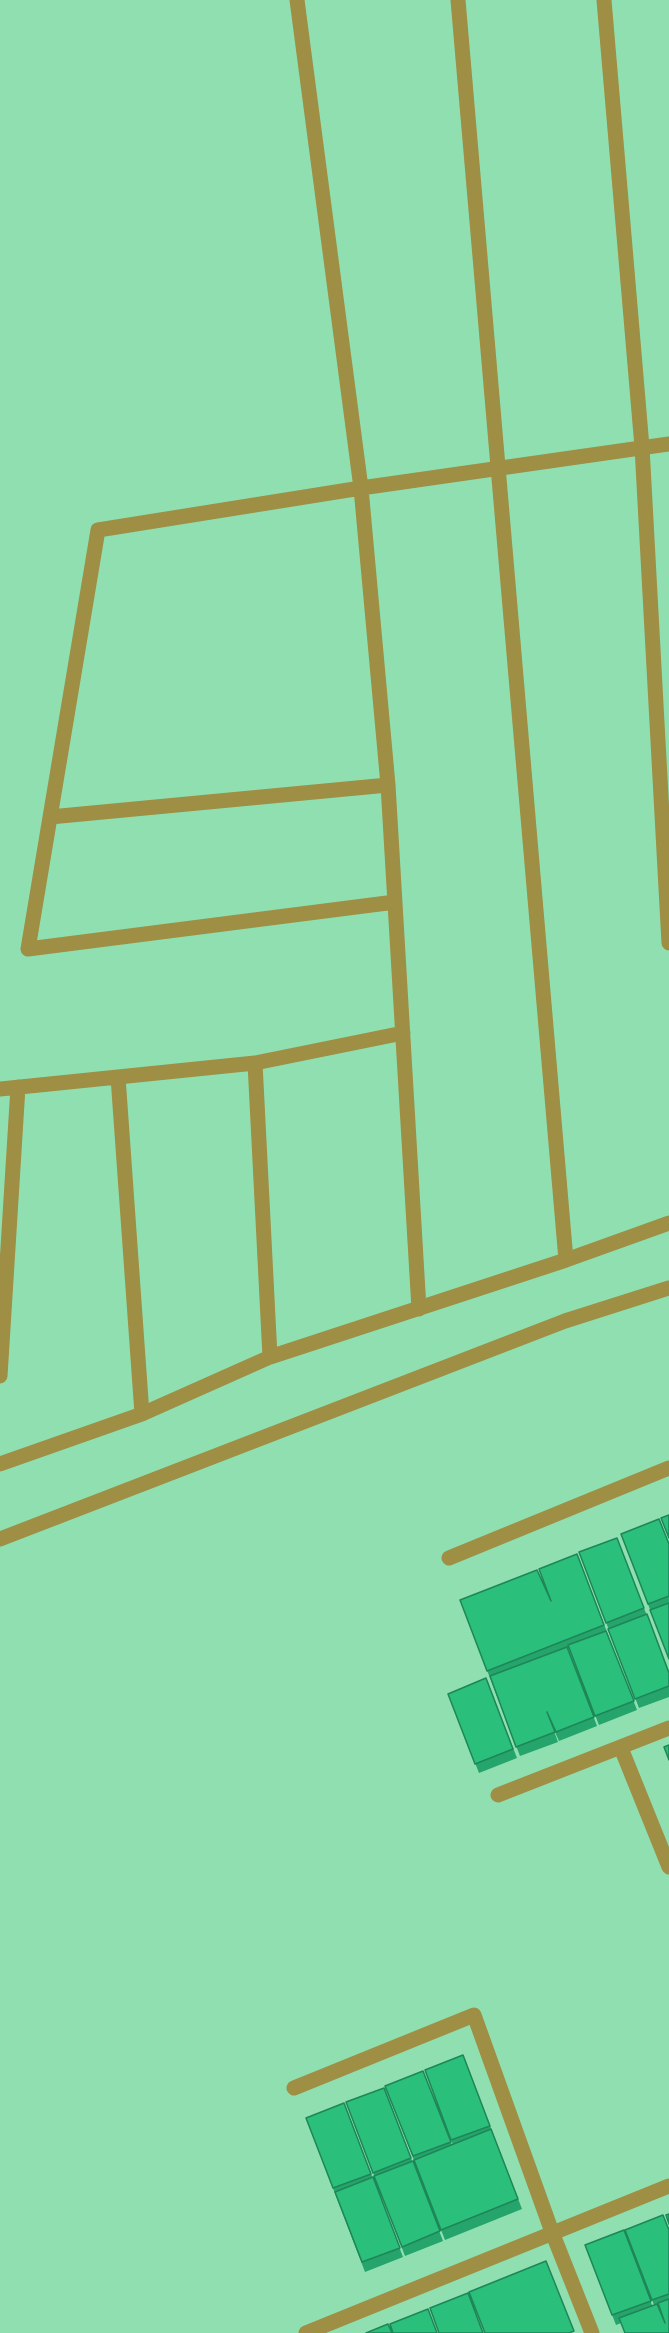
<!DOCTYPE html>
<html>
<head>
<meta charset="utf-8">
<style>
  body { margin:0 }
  canvas { display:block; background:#8fdfb1 }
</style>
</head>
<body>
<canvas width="669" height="2333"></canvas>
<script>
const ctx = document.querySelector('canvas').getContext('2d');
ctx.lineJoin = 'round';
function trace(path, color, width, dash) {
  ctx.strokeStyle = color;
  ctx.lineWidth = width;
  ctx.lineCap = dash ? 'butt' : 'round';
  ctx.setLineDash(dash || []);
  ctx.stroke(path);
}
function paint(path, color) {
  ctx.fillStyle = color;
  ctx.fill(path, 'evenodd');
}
trace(new Path2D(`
  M297,0L361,488L388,785L419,1309
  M458,0L566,1260
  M604,0L642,447L669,943
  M50,817L388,785
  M395,902L28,949L98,530L361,488L669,444
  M255,1063L270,1357
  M118,1077L142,1414
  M0,1089L255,1063L403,1033
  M0,1376L18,1087
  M0,1464L142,1414L270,1357L566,1260L669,1223
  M0,1539L565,1321L669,1288
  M449,1558L669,1468
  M621,1748L669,1867
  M498,1795L669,1728
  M294,2088L474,2015L552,2232L592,2333
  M306,2333L669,2186`), '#9e8f44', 15);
paint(new Path2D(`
  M621,1534L669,1544V1659Z
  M579,1552L644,1608L669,1673V1697L639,1708Z
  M577,1554L637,1710L599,1725L569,1649H568L597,1726L559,1741L551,1723L558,1742L520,1756L460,1600L549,1597Z
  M486,1678L517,1758L479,1773L448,1694Z
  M463,2055L522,2209L445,2240L385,2086L423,2071L452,2145H453L425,2070Z
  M384,2088L443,2241L405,2256L346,2102Z
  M344,2103L403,2257L365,2272L306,2118Z
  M624,2230L652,2305H654L625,2230H669V2333L621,2323L616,2325L585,2245Z`), '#25a46b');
const building = new Path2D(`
  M669,1515V1538L661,1518Z
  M659,1519L669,1544V1596L648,1604L621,1534Z
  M617,1538L644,1608L606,1623L579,1552Z
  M577,1554L604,1625L487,1671L460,1600L537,1570L551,1601L539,1569Z
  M669,1603V1659L650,1610Z
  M647,1614L669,1673V1686L635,1699L608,1629Z
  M606,1631L634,1701L595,1716L568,1645Z
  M567,1647L594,1717L556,1732L547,1712L555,1732L516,1747L490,1676Z
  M486,1678L513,1749L475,1764L448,1694Z
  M669,1745V1760L664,1747Z
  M463,2055L490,2126L451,2140L425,2070Z
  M423,2071L451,2142L413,2156L385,2086Z
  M384,2088L411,2158L373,2173L346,2102Z
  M344,2103L371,2174L333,2188L306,2118Z
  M491,2129L518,2199L441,2230L414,2160Z
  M413,2161L440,2231L402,2247L374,2176Z
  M373,2177L400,2248L362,2262L335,2192Z
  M669,2214V2224L666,2215Z
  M663,2215L669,2230V2294L652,2300L625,2230Z
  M624,2230L651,2301L612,2315L585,2245Z
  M546,2261L574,2331L569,2333H485L469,2292Z
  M468,2293L483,2333H439L430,2308Z
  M669,2299V2333H625L619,2318L657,2304L665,2323L658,2303Z
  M428,2309L437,2333H393L390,2324Z
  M388,2324L392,2333H366Z`);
paint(building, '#2bbf7c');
trace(building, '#1e8657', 1.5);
</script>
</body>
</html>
